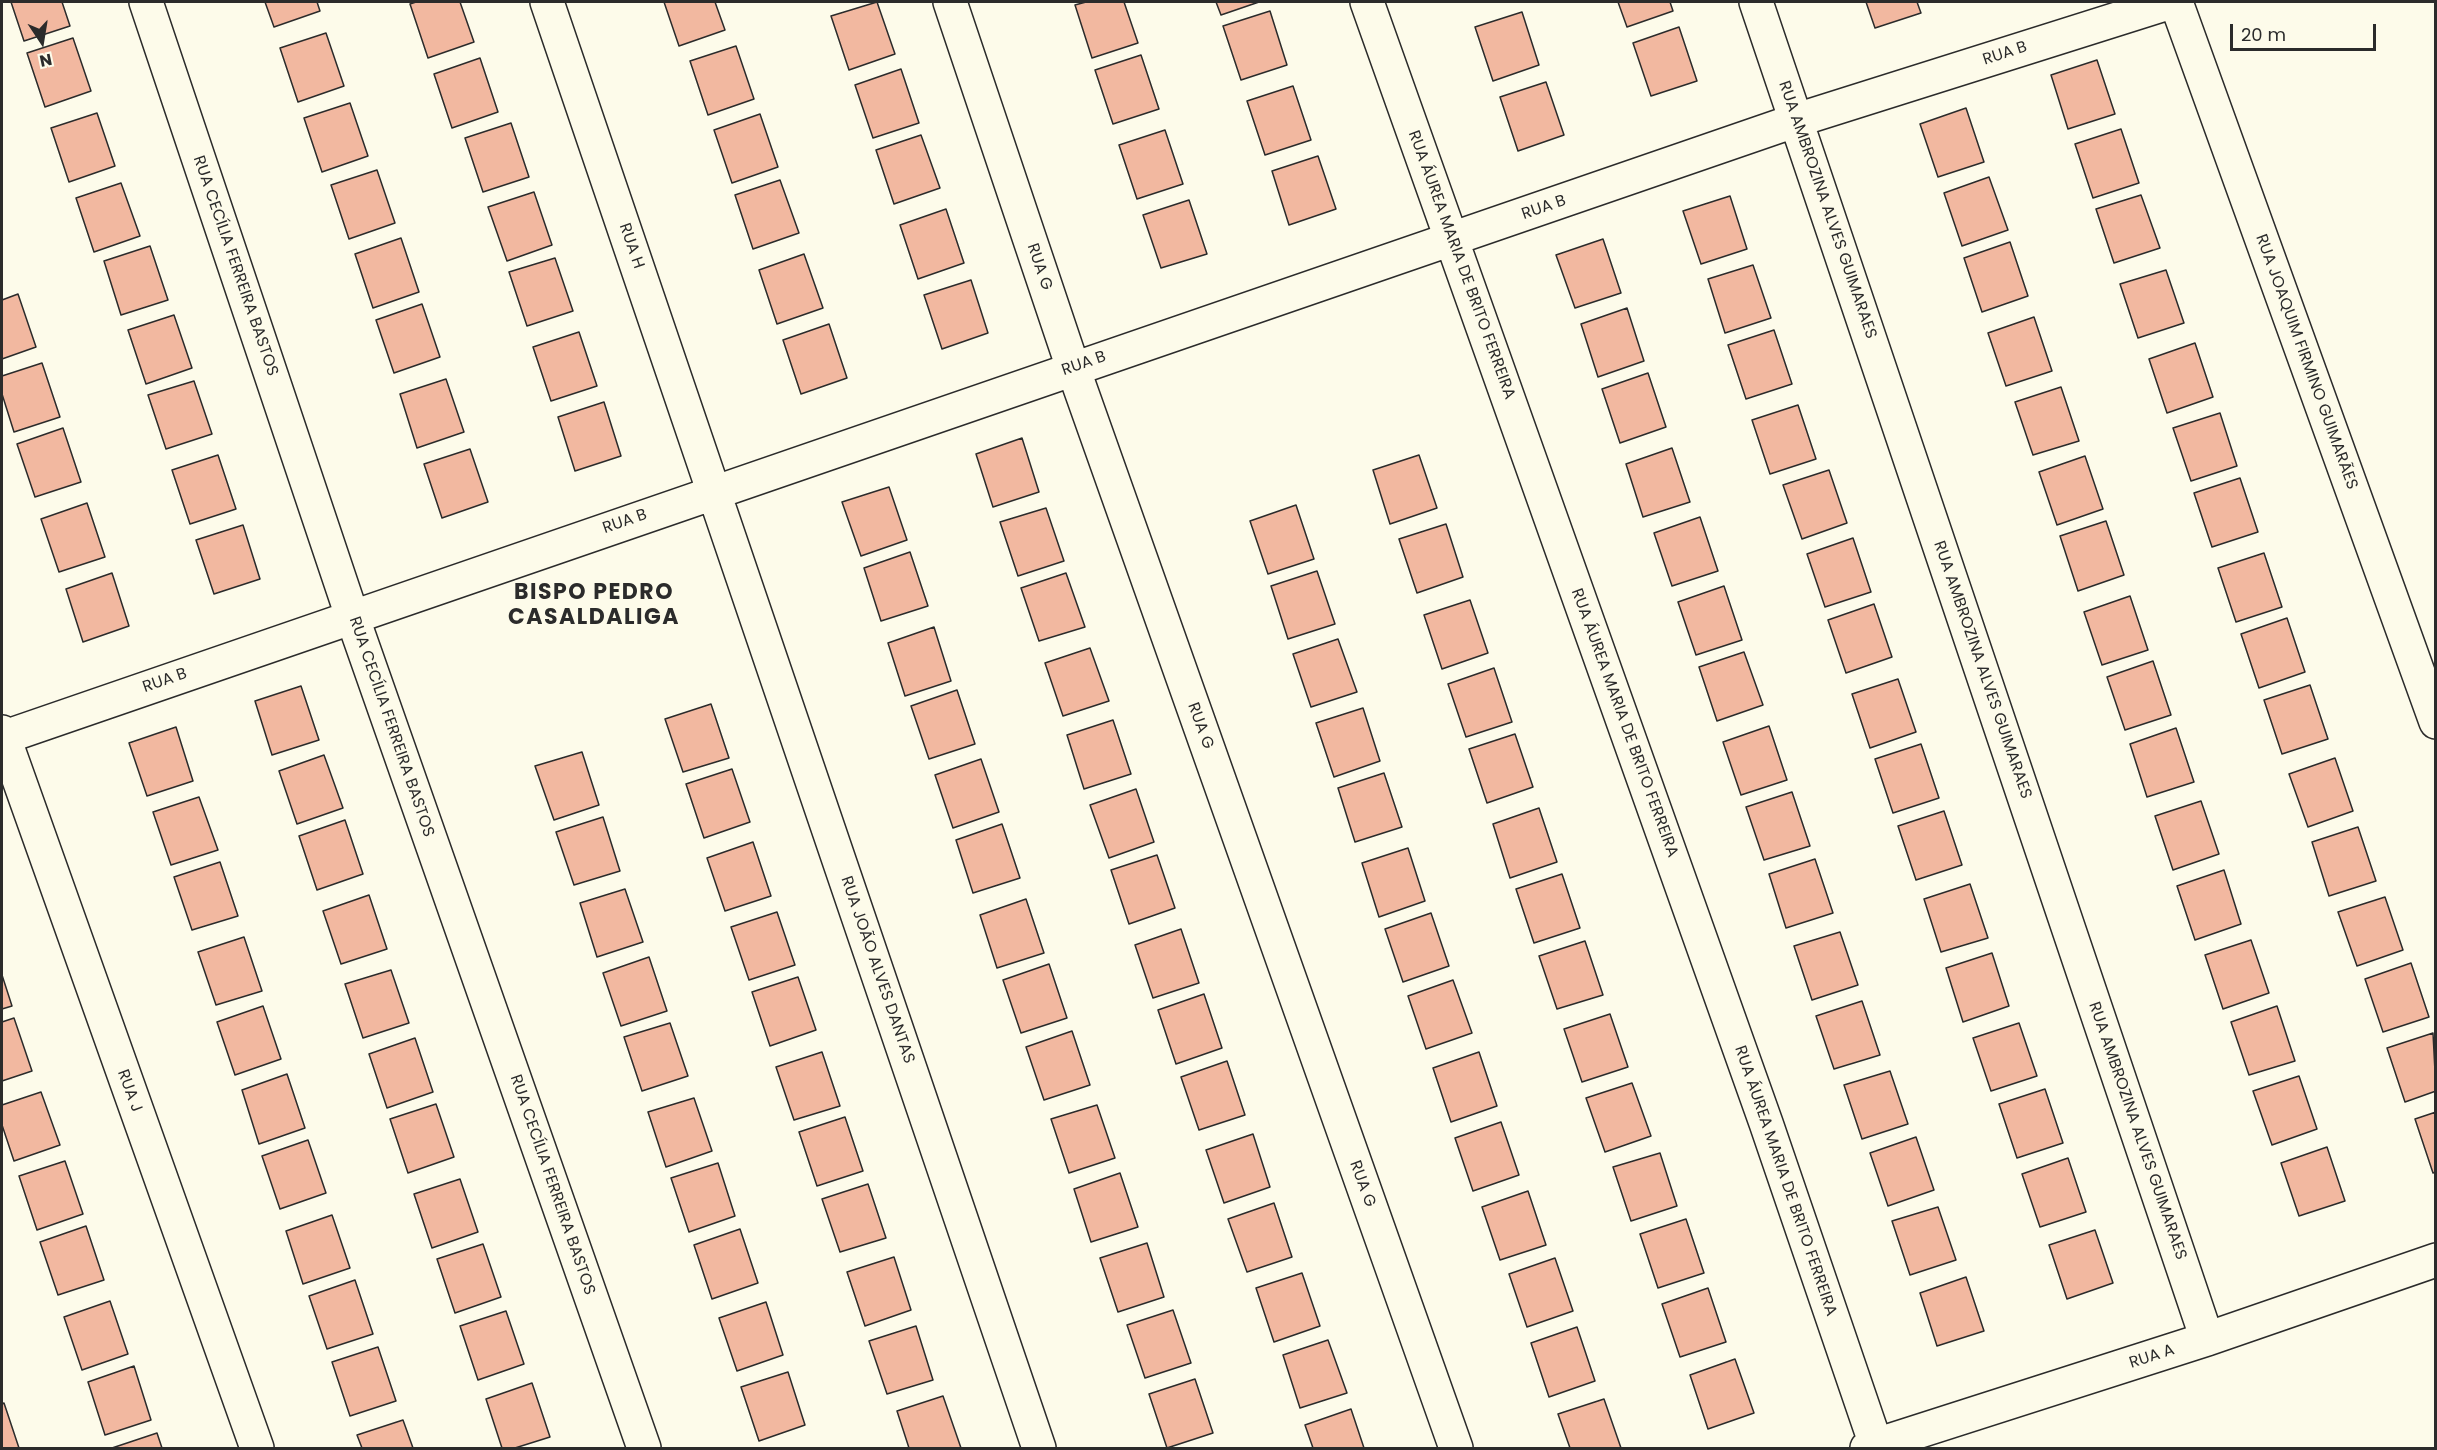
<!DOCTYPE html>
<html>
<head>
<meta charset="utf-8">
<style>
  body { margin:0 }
  #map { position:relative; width:2437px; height:1450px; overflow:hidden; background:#fdfbea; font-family:Poppins,sans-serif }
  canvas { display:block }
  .frame { position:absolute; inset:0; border:3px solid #2b2b2b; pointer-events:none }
  .north { position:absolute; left:12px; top:12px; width:60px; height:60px; -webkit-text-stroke:4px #fdfbea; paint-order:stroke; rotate:168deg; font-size:16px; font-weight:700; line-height:24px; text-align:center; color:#2b2b2b }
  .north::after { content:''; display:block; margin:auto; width:21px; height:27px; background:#2b2b2b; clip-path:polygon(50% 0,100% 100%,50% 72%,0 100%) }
  .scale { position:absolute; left:2230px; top:24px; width:146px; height:27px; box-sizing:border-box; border:3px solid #2b2b2b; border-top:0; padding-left:8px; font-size:18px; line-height:21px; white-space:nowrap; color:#2b2b2b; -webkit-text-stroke:4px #fdfbea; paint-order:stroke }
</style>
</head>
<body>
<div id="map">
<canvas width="2437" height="1450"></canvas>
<div class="frame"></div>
<div class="north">N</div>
<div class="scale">20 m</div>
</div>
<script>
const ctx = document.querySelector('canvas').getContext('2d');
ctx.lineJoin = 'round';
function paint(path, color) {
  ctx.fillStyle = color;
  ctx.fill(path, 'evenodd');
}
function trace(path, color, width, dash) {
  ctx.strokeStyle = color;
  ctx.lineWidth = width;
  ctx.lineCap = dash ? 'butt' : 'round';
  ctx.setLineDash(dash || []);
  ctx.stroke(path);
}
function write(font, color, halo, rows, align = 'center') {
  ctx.font = font + ' Poppins,sans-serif';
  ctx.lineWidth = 4.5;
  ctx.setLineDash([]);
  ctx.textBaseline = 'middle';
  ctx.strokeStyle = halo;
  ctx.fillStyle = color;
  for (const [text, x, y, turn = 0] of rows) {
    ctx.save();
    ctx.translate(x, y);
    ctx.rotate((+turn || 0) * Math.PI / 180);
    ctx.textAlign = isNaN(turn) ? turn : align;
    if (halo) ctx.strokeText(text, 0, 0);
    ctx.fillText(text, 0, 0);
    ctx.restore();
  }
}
const building = new Path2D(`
  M11,2H62L70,26L24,41Z
  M265,2H317L320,11L274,27Z
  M416,2H460L474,42L428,58L410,4Z
  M664,2H715L725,30L679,46Z
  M877,2L895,54L849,70L831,16Z
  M1086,2H1124L1138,43L1092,58L1075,5Z
  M1216,2H1259L1221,15Z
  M1618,2H1670L1673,11L1627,27Z
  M1866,2H1917L1921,13L1875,28Z
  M1270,11L1287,65L1241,80L1223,26Z
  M1522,12L1539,65L1493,81L1475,27Z
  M1679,27L1697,81L1651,96L1633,43Z
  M326,33L344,86L298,102L280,48Z
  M73,38L91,91L45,107L27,53Z
  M736,46L754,99L708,115L690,61Z
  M1141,55L1159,109L1113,124L1095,70Z
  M480,58L498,112L452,128L434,74Z
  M2097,60L2115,114L2068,129L2051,75Z
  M901,69L919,123L873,138L855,85Z
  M1546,82L1564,135L1518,151L1500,97Z
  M1293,86L1311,140L1265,155L1247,101Z
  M350,103L368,156L322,172L304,118Z
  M1966,108L1984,162L1938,177L1920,124Z
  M97,113L115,166L69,182L51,128Z
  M760,114L778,167L732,183L714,130Z
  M511,123L529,177L483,192L465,138Z
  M2121,129L2139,183L2093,198L2075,144Z
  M1165,130L1183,184L1137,199L1119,145Z
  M921,135L940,188L894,204L876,150Z
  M1318,156L1336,209L1289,225L1272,171Z
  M377,170L395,223L349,239L331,185Z
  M1989,177L2008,230L1962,246L1944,193Z
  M780,180L799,233L753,249L735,195Z
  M121,183L140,236L94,252L76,198Z
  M534,192L552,245L507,261L488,207Z
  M2141,195L2160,248L2114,263L2096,209Z
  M1730,196L1747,249L1701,264L1683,211Z
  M1189,200L1207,254L1161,268L1143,215Z
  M946,209L964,263L918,279L900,225Z
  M401,238L419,292L373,308L355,254Z
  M1603,239L1621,293L1575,308L1556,255Z
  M2010,242L2028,296L1982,312L1964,258Z
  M150,246L168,300L121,315L104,261Z
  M804,254L823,308L777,324L759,270Z
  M555,258L573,311L527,326L509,272Z
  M1753,265L1771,318L1725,333L1708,279Z
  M2166,270L2184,323L2138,338L2120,284Z
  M971,280L988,333L942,349L924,295Z
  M18,294L36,347L2,359V300Z
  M422,304L440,357L394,373L376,320Z
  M1627,308L1644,361L1598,377L1581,324Z
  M174,315L192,368L146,384L128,330Z
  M2034,317L2052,371L2006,386L1988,333Z
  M829,324L847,378L801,394L783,340Z
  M1774,330L1792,384L1746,399L1728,345Z
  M579,332L597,386L551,401L533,347Z
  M2195,343L2213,397L2167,413L2149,359Z
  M42,363L60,417L14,432L2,394V376Z
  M1648,373L1666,427L1620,443L1602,389Z
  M446,379L464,432L417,448L400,394Z
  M194,381L212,434L166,449L148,395Z
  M2061,387L2079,441L2033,455L2015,402Z
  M604,402L621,456L575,471L558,417Z
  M1798,405L1816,459L1770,474L1752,420Z
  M2220,413L2237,466L2191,481L2173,428Z
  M63,428L81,482L35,497L17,444Z
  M1022,438L1039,492L993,507L976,454Z
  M1672,448L1690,502L1643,517L1626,464Z
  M470,449L488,502L442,518L424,464Z
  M218,455L236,509L190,524L172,470Z
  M1419,455L1437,508L1390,524L1373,470Z
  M2085,456L2103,509L2057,525L2039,472Z
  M1829,470L1847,523L1802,539L1783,485Z
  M2240,478L2258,532L2212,547L2194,493Z
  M889,487L907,540L861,556L842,502Z
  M87,503L105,557L59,572L41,519Z
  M1296,505L1314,559L1268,574L1250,521Z
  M1046,508L1064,561L1018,576L1000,522Z
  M1700,517L1718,571L1672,586L1654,533Z
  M2106,521L2124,575L2078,591L2060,536Z
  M1446,524L1463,577L1417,593L1399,539Z
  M243,525L260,579L214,594L196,540Z
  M1853,538L1871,592L1825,607L1807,554Z
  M910,552L928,606L881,621L864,568Z
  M2264,553L2282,607L2236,622L2218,568Z
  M1317,571L1335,624L1288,639L1271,586Z
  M112,573L129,626L83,642L66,589Z
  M1066,573L1085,627L1039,641L1021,588Z
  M1724,586L1742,640L1696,655L1678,602Z
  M2130,596L2148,650L2102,665L2084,612Z
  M1470,600L1488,653L1442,669L1424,615Z
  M1874,604L1892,657L1846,673L1828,620Z
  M2287,618L2305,672L2259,688L2241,634Z
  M934,627L951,681L905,696L888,643Z
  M1338,639L1357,692L1311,707L1293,654Z
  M1090,648L1109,701L1063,716L1045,663Z
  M1744,652L1763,705L1717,721L1699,667Z
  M2153,661L2171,715L2125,730L2107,677Z
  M1494,668L1512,722L1466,737L1448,684Z
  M1898,679L1916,732L1870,748L1852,694Z
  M2310,685L2328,739L2282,754L2264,700Z
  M301,686L319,740L272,755L255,701Z
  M957,690L975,744L929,759L911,706Z
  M711,704L729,758L683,772L665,719Z
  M1363,708L1380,761L1334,777L1316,723Z
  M1113,720L1131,774L1084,789L1067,735Z
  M1769,726L1787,780L1741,795L1723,742Z
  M176,727L193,781L147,796L129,743Z
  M2176,728L2194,782L2147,797L2130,744Z
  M1515,734L1533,787L1487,803L1469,749Z
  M1921,744L1939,798L1893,813L1875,759Z
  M582,752L599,805L554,820L535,766Z
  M324,755L343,808L297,824L279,771Z
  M2335,758L2353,811L2308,827L2289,774Z
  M981,759L999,812L953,828L935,775Z
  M732,769L750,822L704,838L686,784Z
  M1384,773L1402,827L1355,842L1338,788Z
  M1136,789L1154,842L1109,858L1090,805Z
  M1792,792L1810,846L1764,860L1746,807Z
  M199,797L218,850L171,865L153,812Z
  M2201,801L2219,854L2173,870L2155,816Z
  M1539,808L1557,862L1510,878L1493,824Z
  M1944,811L1962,865L1916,880L1898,826Z
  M603,817L620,871L574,885L556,832Z
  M345,820L363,874L317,890L299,836Z
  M1002,824L1020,878L973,893L956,840Z
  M2358,827L2376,881L2329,896L2312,842Z
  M753,842L771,896L725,911L707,858Z
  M1408,848L1425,901L1379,917L1362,863Z
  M1157,855L1175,908L1129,924L1111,870Z
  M1815,859L1833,913L1786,928L1769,874Z
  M220,862L238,916L192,930L174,877Z
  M2224,870L2241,924L2195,940L2177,886Z
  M1562,874L1580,928L1534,943L1516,889Z
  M1970,884L1988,938L1941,952L1924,899Z
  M625,889L643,942L597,957L580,903Z
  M369,895L387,949L341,964L323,911Z
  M2385,897L2403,950L2357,966L2338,912Z
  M1026,899L1044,953L997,968L980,915Z
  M777,912L795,965L749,980L731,927Z
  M1431,913L1449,966L1403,982L1385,929Z
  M1181,929L1199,983L1153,998L1135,945Z
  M1840,932L1858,985L1812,1000L1794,946Z
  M244,937L262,991L216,1005L198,952Z
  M2251,940L2269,993L2223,1009L2205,955Z
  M1585,941L1603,995L1557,1009L1539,956Z
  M1992,953L2009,1006L1963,1022L1946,968Z
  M649,957L667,1011L621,1026L603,973Z
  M2411,963L2429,1017L2383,1032L2365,979Z
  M1049,964L1067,1018L1021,1033L1003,980Z
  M391,970L409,1023L363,1038L345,984Z
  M2,975L12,1006L2,1009Z
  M798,977L816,1030L770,1046L752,992Z
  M1453,980L1472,1033L1426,1049L1408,996Z
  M1204,994L1222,1048L1176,1064L1158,1010Z
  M1862,1001L1880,1055L1834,1069L1816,1016Z
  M263,1006L281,1059L235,1075L217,1022Z
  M2277,1006L2295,1061L2249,1075L2231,1022Z
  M1610,1014L1628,1067L1582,1082L1564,1029Z
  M14,1018L32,1071L2,1081V1022Z
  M670,1023L688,1076L642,1091L624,1037Z
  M2019,1023L2037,1076L1991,1091L1973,1038Z
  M1072,1031L1090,1085L1044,1100L1026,1047Z
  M2433,1033L2436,1091L2405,1102L2387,1048Z
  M415,1038L433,1092L387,1108L369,1054Z
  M822,1052L840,1106L794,1120L776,1067Z
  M1479,1052L1497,1106L1451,1122L1433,1068Z
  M1227,1061L1245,1115L1199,1130L1181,1077Z
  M1890,1071L1908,1124L1862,1139L1844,1085Z
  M287,1074L305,1128L259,1144L242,1090Z
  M2299,1076L2317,1129L2272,1145L2253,1091Z
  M1632,1083L1651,1136L1605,1152L1586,1098Z
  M2045,1089L2063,1143L2017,1158L1999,1104Z
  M41,1092L60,1145L14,1161L2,1125V1105Z
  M694,1098L712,1151L666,1167L648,1112Z
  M436,1104L454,1157L408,1173L390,1119Z
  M1097,1105L1115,1158L1069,1173L1051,1119Z
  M2436,1112V1172L2433,1173L2415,1119Z
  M845,1117L863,1171L817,1186L799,1132Z
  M1501,1122L1519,1175L1473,1191L1455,1138Z
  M1253,1134L1270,1187L1224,1203L1206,1150Z
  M1916,1137L1934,1190L1888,1206L1870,1153Z
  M308,1140L326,1193L280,1209L262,1156Z
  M2327,1147L2345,1201L2299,1216L2281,1163Z
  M1660,1153L1677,1206L1631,1221L1613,1167Z
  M2068,1158L2086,1212L2040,1227L2022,1174Z
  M65,1161L83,1214L37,1230L19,1176Z
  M718,1163L735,1216L689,1232L671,1178Z
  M1120,1173L1138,1227L1091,1242L1074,1189Z
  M460,1179L478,1232L432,1248L414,1194Z
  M868,1184L886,1238L840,1252L822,1199Z
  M1528,1191L1546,1245L1500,1260L1482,1207Z
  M1274,1203L1292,1257L1247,1272L1228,1219Z
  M1938,1207L1956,1260L1910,1275L1892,1221Z
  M332,1215L350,1268L303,1284L286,1231Z
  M1686,1219L1704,1273L1658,1288L1640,1234Z
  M86,1226L104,1280L58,1295L40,1242Z
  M740,1229L758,1283L712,1299L694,1245Z
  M2095,1230L2113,1283L2067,1299L2049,1245Z
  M1147,1243L1164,1297L1118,1312L1100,1258Z
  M483,1244L501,1297L455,1313L437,1259Z
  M894,1257L911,1310L865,1326L847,1272Z
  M1555,1258L1573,1311L1527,1327L1509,1274Z
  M1302,1273L1320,1326L1274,1342L1256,1288Z
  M1966,1277L1984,1331L1937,1346L1920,1293Z
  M355,1280L373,1334L327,1349L309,1296Z
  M1708,1288L1726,1342L1680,1357L1662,1304Z
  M110,1301L128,1354L82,1370L64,1317Z
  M766,1302L783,1355L737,1371L719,1318Z
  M1173,1310L1191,1363L1145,1378L1127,1325Z
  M506,1311L524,1364L478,1380L460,1326Z
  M916,1326L933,1380L887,1394L869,1341Z
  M1577,1327L1595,1381L1549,1397L1531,1343Z
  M1328,1340L1347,1393L1300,1408L1283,1355Z
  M378,1347L396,1401L350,1416L332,1362Z
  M1735,1359L1754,1413L1708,1429L1690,1375Z
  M134,1366L151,1420L105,1435L88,1382Z
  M788,1372L805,1425L759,1441L741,1387Z
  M1195,1379L1213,1433L1167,1448L1149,1394Z
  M532,1383L550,1437L515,1448H502L486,1399Z
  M943,1396L961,1448H909L897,1411Z
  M1604,1399L1621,1448H1570L1558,1414Z
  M4,1403L19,1448H2V1404Z
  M1351,1409L1364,1448H1313L1305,1425Z
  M403,1420L413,1448H362L357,1435Z
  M157,1433L162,1448H112Z`);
paint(building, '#f2b8a0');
trace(building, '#2b2b2b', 1.5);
const street = new Path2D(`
  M146,2L352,616L644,1448
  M547,2L1039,1448
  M950,2L1073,368L1456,1448
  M1367,2L1766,1123L1876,1445
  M1756,2L2207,1339
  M2176,2L2436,722
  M2,732L257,1448
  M2,738L1797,120L2171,2
  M1867,1448L2207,1339L2436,1260`);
trace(street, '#2b2b2b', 36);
trace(street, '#fdfbea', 33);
write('16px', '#2b2b2b', '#fdfbea', [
  ["RUA B",2005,54,-18],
  ["RUA B",1544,208,-19],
  ["RUA AMBROZINA ALVES GUIMARAES",1827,210,71],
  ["RUA H",631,246,71],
  ["RUA ÁUREA MARIA DE BRITO FERREIRA",1461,265,70],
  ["RUA CECÍLIA FERREIRA BASTOS",235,266,71],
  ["RUA G",1039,267,71],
  ["RUA JOAQUIM FIRMINO GUIMARÃES",2306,362,70],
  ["RUA B",1084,364,-19],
  ["RUA B",625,522,-19],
  ["RUA AMBROZINA ALVES GUIMARAES",1982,670,71],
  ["RUA B",165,681,-19],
  ["RUA ÁUREA MARIA DE BRITO FERREIRA",1624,723,70],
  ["RUA G",1200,726,70],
  ["RUA CECÍLIA FERREIRA BASTOS",391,727,71],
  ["RUA JOÃO ALVES DANTAS",877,970,71],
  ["RUA J",129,1091,70],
  ["RUA AMBROZINA ALVES GUIMARAES",2137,1131,71],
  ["RUA ÁUREA MARIA DE BRITO FERREIRA",1785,1181,71],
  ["RUA G",1362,1184,70],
  ["RUA CECÍLIA FERREIRA BASTOS",552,1185,71],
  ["RUA A",2152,1357,-18]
]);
ctx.letterSpacing = '1.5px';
write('bold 22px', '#2b2b2b', '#fdfbea', [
  ["BISPO PEDRO",594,593],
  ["CASALDALIGA",594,618]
]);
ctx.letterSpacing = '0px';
</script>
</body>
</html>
